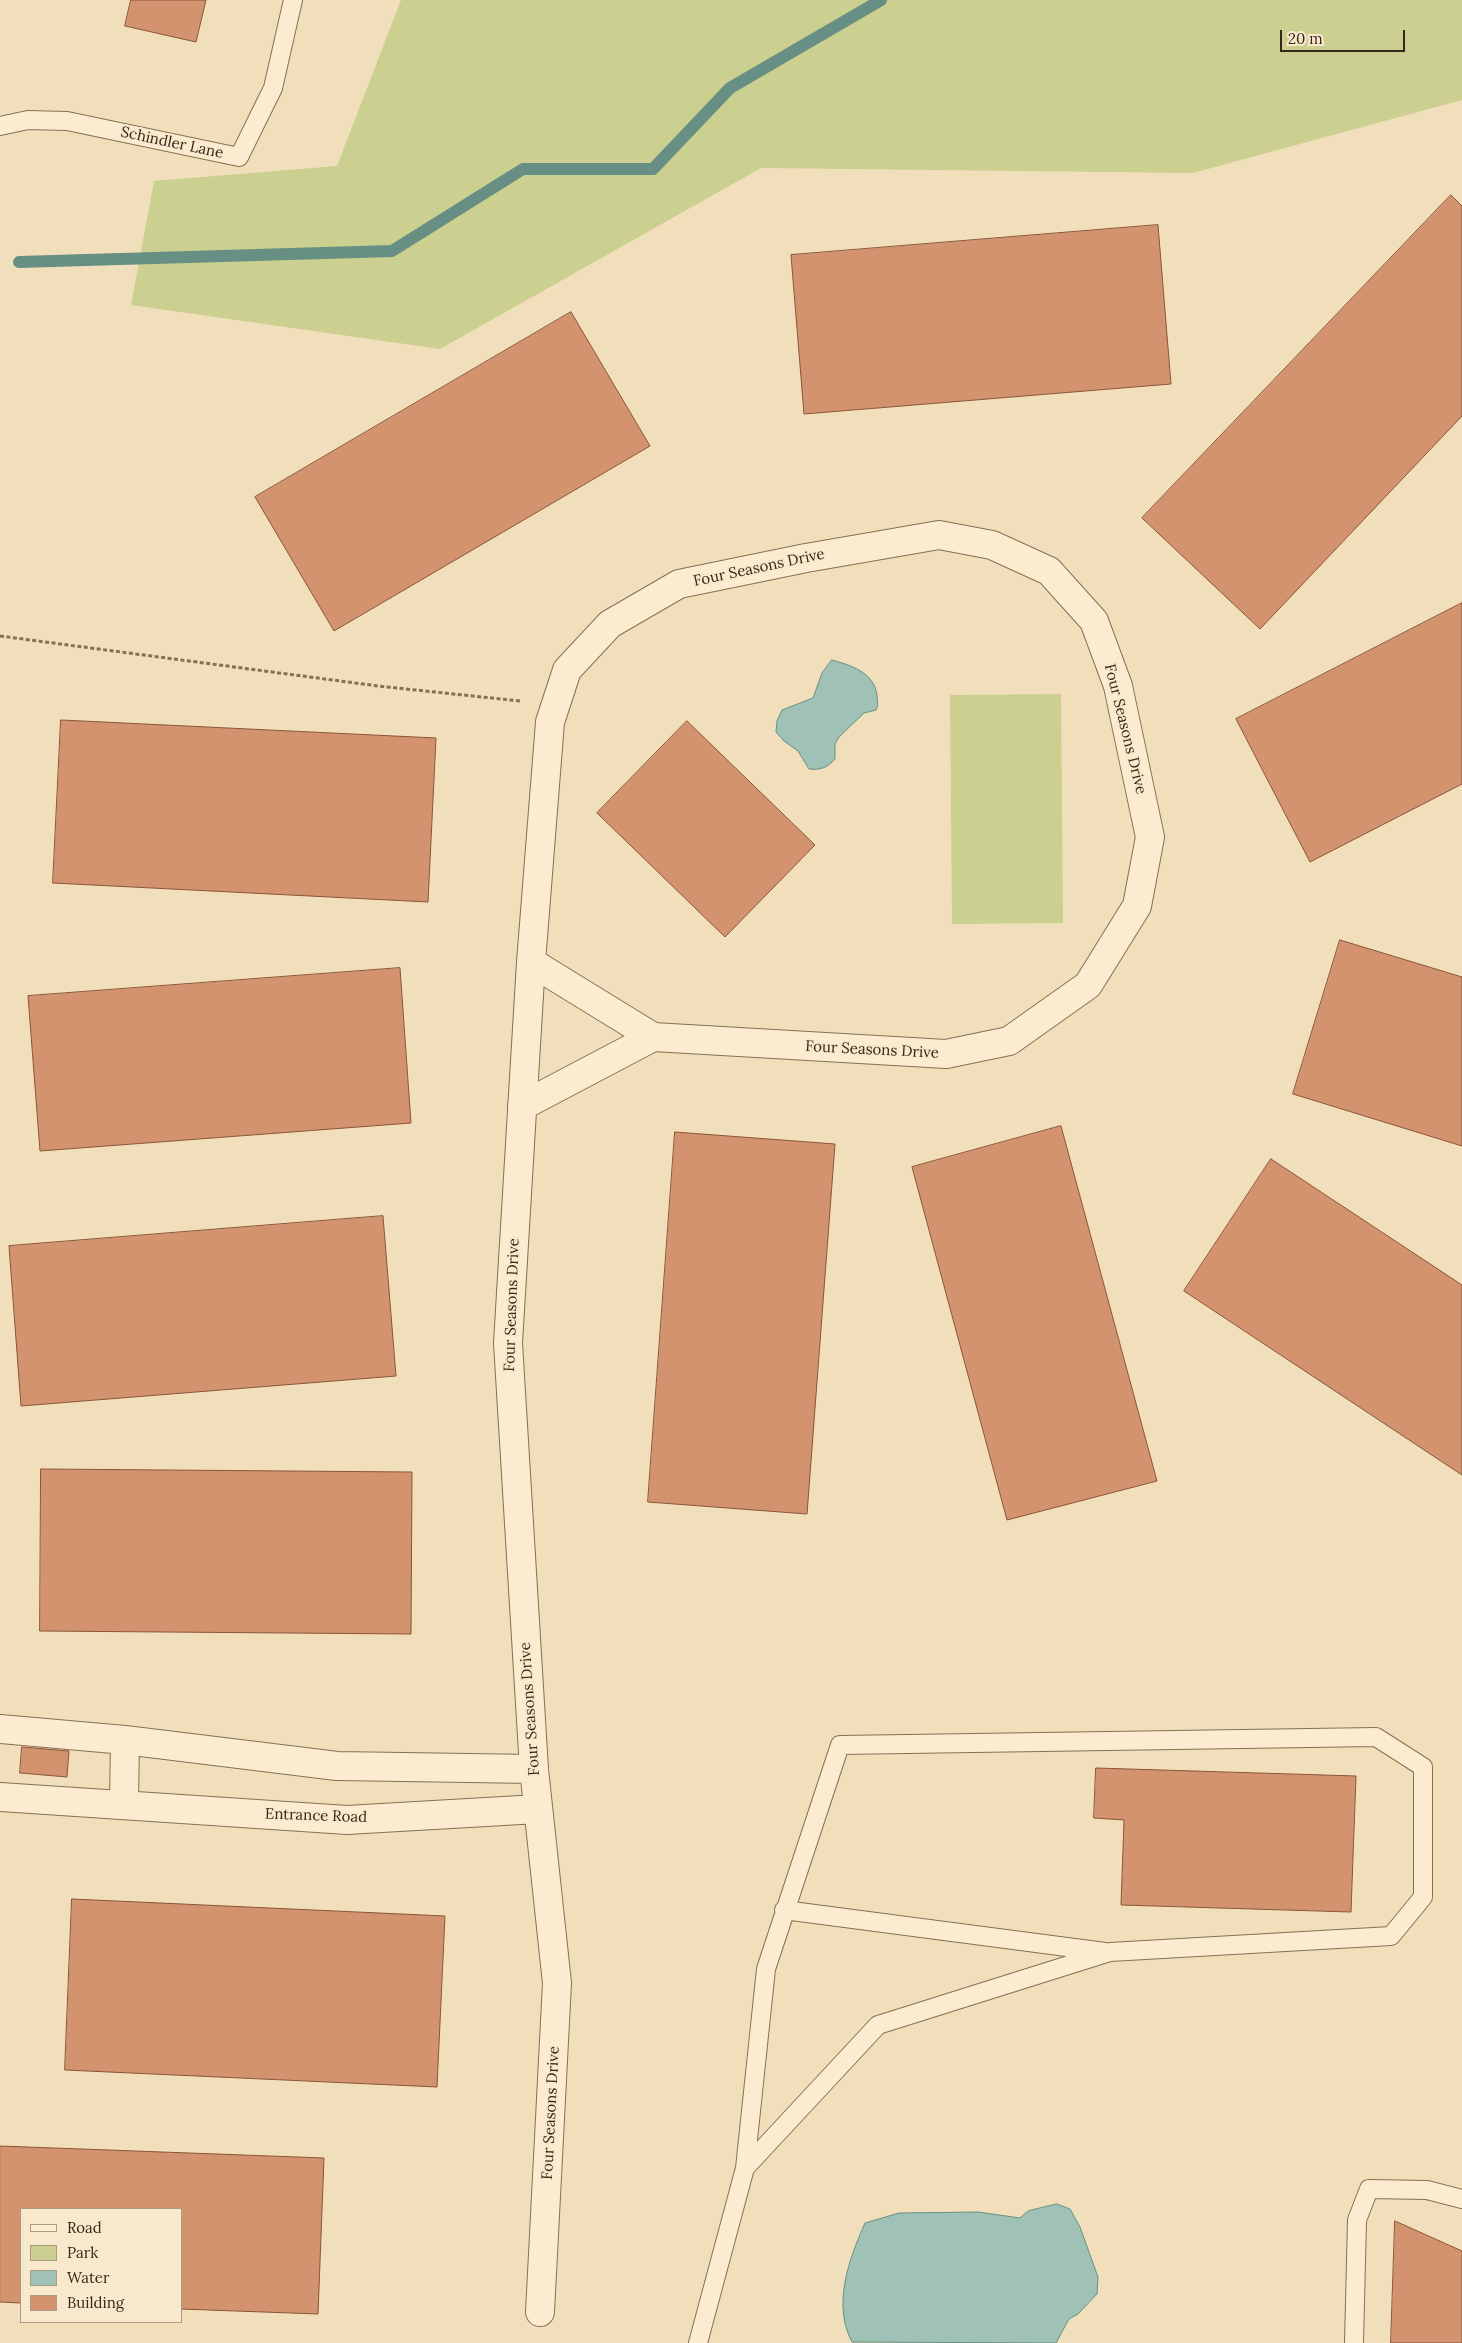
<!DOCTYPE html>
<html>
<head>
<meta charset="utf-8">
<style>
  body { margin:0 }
  #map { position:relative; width:1462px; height:2343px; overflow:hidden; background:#f1dfbc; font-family:Lora,serif }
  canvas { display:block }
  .legend { position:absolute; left:20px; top:2208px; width:162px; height:115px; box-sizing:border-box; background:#f8e9cc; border:1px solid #ab9b85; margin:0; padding:6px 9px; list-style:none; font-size:15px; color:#37271a }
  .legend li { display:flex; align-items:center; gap:10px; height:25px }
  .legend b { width:25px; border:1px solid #ab9b85 }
  .scale { position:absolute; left:1280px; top:30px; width:125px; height:22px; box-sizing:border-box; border:2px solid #37271a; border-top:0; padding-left:6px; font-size:15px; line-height:18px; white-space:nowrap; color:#37271a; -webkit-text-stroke:4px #f8e9cc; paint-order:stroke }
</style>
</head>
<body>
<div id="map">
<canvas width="1462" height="2343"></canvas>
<ul class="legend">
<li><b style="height:6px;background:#fbeccf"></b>Road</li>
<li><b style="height:14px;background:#cbcf8f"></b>Park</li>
<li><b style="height:14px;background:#a0c1b6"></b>Water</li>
<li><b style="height:14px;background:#d2936e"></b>Building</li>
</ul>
<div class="scale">20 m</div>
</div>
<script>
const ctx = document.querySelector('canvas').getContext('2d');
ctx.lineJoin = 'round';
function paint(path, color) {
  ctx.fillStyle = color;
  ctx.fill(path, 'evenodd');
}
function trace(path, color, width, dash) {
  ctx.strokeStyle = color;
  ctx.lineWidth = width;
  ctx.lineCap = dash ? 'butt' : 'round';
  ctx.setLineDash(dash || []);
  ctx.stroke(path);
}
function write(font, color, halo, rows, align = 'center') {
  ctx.font = font + ' Lora,serif';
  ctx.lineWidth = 4;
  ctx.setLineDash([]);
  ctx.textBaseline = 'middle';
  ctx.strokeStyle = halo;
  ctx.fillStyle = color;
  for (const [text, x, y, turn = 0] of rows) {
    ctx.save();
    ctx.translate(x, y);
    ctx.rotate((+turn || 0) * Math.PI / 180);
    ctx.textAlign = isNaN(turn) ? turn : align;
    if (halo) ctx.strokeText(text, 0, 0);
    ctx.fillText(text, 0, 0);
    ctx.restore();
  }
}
paint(new Path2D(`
  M401,0H1462V100L1193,173L761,168L440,349L131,305L154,181L337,166Z
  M1061,694L1063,923L952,924L950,695Z`), '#cbcf8f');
const water = new Path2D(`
  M832,660C850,665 874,672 877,695C877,701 879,705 876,710L864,713L839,737L835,744V759C827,768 821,770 809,769L798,751L784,741L776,732L777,721L782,710L813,698L822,673Z
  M1057,2204L1070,2209L1080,2227L1098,2277L1097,2294L1078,2314L1069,2319L1056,2343L852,2342C832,2305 849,2259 865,2223L899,2213L978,2212L1020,2218L1028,2211Z`);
paint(water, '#a0c1b6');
trace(water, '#678f84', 1);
trace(new Path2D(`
  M19,262L392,251L523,169H653L730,88L881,0`), '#678f84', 12);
const building = new Path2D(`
  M131,0H206L196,42L125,26Z
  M1451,195L1462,206V416L1260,629L1142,518Z
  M1158,225L1171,384L804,414L791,255Z
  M571,312L650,446L334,631L255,497Z
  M1462,603V784L1310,862L1236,719Z
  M61,720L436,738L428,902L53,883Z
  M687,721L815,845L725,937L597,813Z
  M1340,940L1462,977V1146L1293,1094Z
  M400,968L411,1123L40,1151L28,996Z
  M1061,1126L1157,1481L1007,1520L912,1167Z
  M675,1132L835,1144L807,1514L648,1502Z
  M1271,1159L1462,1285V1475L1184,1291Z
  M383,1216L396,1376L21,1406L9,1246Z
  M41,1469L412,1472L411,1634L40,1631Z
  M22,1747L69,1751L67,1777L20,1773Z
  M1096,1768L1356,1776L1351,1912L1121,1905L1124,1820L1094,1818Z
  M72,1899L445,1916L437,2087L65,2070Z
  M0,2146L324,2158L318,2314L181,2309V2209H21V2303L0,2302Z
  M1395,2221L1462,2251V2343H1391Z`);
paint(building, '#d2936e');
trace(building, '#8a5538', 1);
const lane = new Path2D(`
  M0,126L28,120L67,121L239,157L273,88L293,0
  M784,1910L1105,1952
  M698,2343L745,2168L878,2025L1110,1952L1391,1936L1423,1897V1767L1376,1737L840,1745L766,1969L745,2168
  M1354,2343L1357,2220L1369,2189L1427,2190L1462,2199`);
const street = new Path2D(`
  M531,962L653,1037L946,1054L1009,1041L1088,985L1137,906L1150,837L1118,686L1094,621L1049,571L992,545L939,535L806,558L679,584L610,624L567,670L550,722L531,962L508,1343L534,1769L557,1983L540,2312
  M522,1106L653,1037
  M0,1729L125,1740L337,1766L534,1769
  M0,1797L347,1820L538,1809
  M124,1804L125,1740`);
trace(lane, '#896e54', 20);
trace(street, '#896e54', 30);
trace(new Path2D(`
  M0,636L378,686L520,701`), '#896e54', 3, [4, 2.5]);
trace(lane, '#fbeccf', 18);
trace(street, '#fbeccf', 28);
write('15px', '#37271a', '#f8e9cc', [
  ["Schindler Lane",172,143,12],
  ["Four Seasons Drive",759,568,-12],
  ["Four Seasons Drive",1125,729,76],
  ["Four Seasons Drive",872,1050,3],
  ["Four Seasons Drive",512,1305,-88],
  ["Four Seasons Drive",530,1709,-94],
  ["Entrance Road",316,1816,2],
  ["Four Seasons Drive",551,2113,-87]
]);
</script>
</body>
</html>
